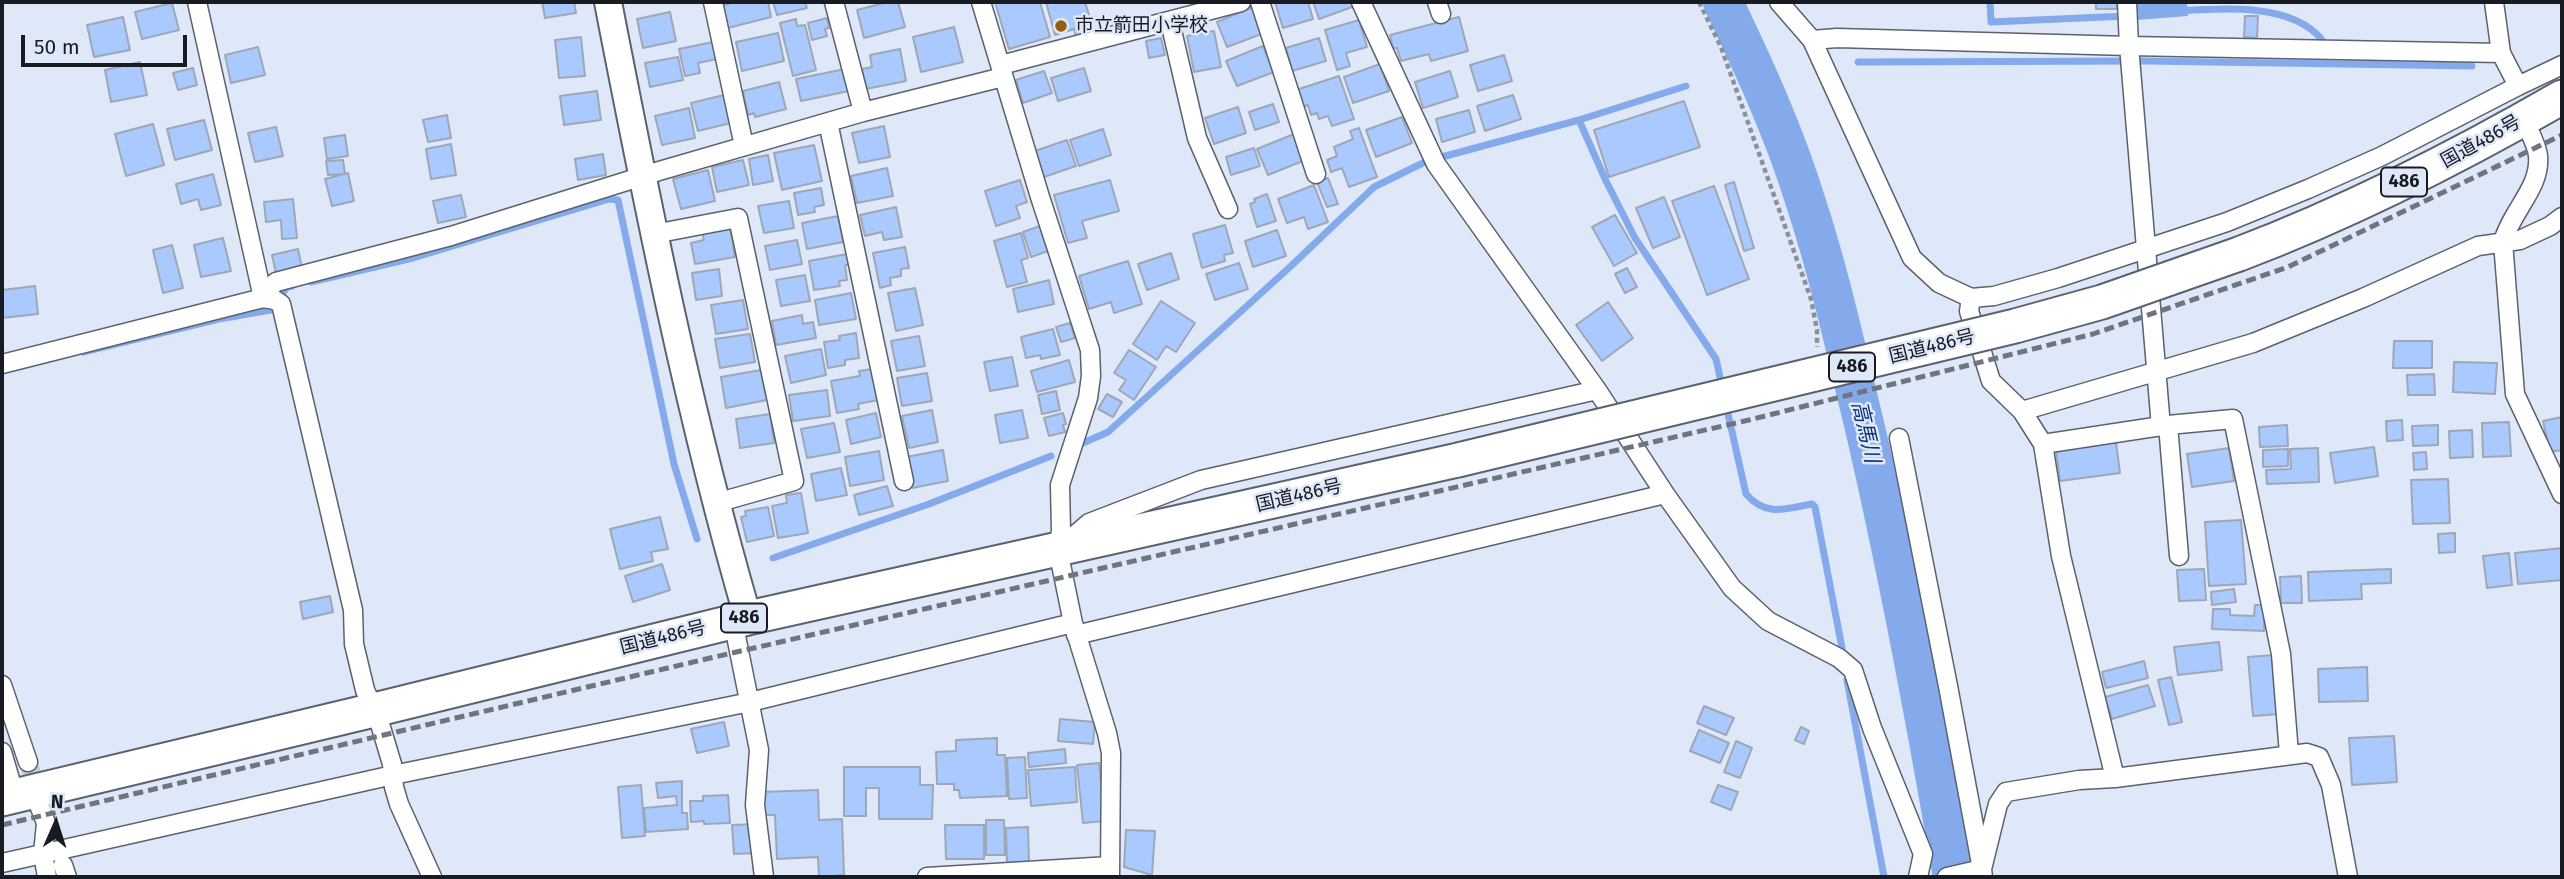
<!DOCTYPE html>
<html>
<head>
<meta charset="utf-8">
<style>
  body { margin:0 }
  #map { position:relative; width:2564px; height:879px; overflow:hidden; background:#dfe8f8; font-family:"Fira Sans",sans-serif }
  canvas { display:block }
  .frame { position:absolute; inset:0; border:4px solid #181b21; pointer-events:none }
  .north { position:absolute; left:21px; top:788px; width:70px; height:70px; -webkit-text-stroke:5px #dfe8f8; paint-order:stroke; rotate:3deg; font-size:19px; font-weight:700; line-height:28px; text-align:center; color:#181b21 }
  .north::after { content:''; display:block; margin:auto; width:24px; height:32px; background:#181b21; clip-path:polygon(50% 0,100% 100%,50% 72%,0 100%) }
  .scale { position:absolute; left:21px; top:35px; width:166px; height:32px; box-sizing:border-box; border:4px solid #181b21; border-top:0; padding-left:9px; font-size:21px; line-height:24px; white-space:nowrap; color:#181b21; -webkit-text-stroke:5px #dfe8f8; paint-order:stroke }
</style>
</head>
<body>
<div id="map">
<canvas width="2564" height="879"></canvas>
<div class="frame"></div>
<div class="north">N</div>
<div class="scale">50 m</div>
</div>
<script>
const ctx = document.querySelector('canvas').getContext('2d');
ctx.lineJoin = 'round';
function paint(path, color) {
  ctx.fillStyle = color;
  ctx.fill(path, 'evenodd');
}
function trace(path, color, width, dash) {
  ctx.strokeStyle = color;
  ctx.lineWidth = width;
  ctx.lineCap = dash ? 'butt' : 'round';
  ctx.setLineDash(dash || []);
  ctx.stroke(path);
}
function write(font, color, halo, rows, align = 'center') {
  ctx.font = font + ' "Fira Sans","Noto Sans JP",sans-serif';
  ctx.lineWidth = 5;
  ctx.setLineDash([]);
  ctx.textBaseline = 'middle';
  ctx.strokeStyle = halo;
  ctx.fillStyle = color;
  for (const [text, x, y, turn = 0] of rows) {
    ctx.save();
    ctx.translate(x, y);
    ctx.rotate((+turn || 0) * Math.PI / 180);
    ctx.textAlign = isNaN(turn) ? turn : align;
    if (halo) ctx.strokeText(text, 0, 0);
    ctx.fillText(text, 0, 0);
    ctx.restore();
  }
}
paint(new Path2D(`
  M2137,2H2187L2188,16L2137,20Z`), '#85aaeb');
trace(new Path2D(`
  M1990,2L1991,22L2127,16
  M2181,11C2223,8 2293,3 2322,40
  M1858,62L2146,61L2472,66
  M1747,72L1765,69
  M1579,120L1606,181L1635,238L1716,359L1722,386
  M311,282L413,258L609,199L618,200L674,464L697,539
  M83,352L219,319L271,310L287,287L292,286
  M1726,405L1746,494C1766,517 1785,509 1812,504L1815,507L1842,648
  M1083,443L1108,432L1291,266L1374,187L1427,161L1579,120L1686,86
  M773,558L929,504L1051,456
  M1847,680L1884,877`), '#85aaeb', 7);
trace(new Path2D(`
  M1723,2C1754,67 1785,134 1806,203C1830,276 1846,350 1864,424C1899,574 1927,725 1953,877`), '#85aaeb', 40);
const building = new Path2D(`
  M542,2H574L576,13L545,18Z
  M737,2H768L771,17L728,28L723,5Z
  M773,2H805L807,8L777,15Z
  M888,2H898L905,27L864,38L857,10Z
  M995,2H1040L1050,37L1009,49Z
  M1046,2H1085L1094,31L1076,36L1074,29L1055,35Z
  M1275,2H1308L1313,19L1283,28Z
  M1313,2H1353L1355,6L1319,19Z
  M2096,2H2117V9H2096Z
  M172,3L179,30L142,39L135,12Z
  M1253,7L1264,33L1227,47L1217,22Z
  M670,12L676,41L643,48L637,19Z
  M2245,16H2258L2257,38L2244,37Z
  M123,17L130,50L94,57L87,25Z
  M1459,17L1468,51L1431,61L1429,54L1401,61L1397,48H1393L1390,35Z
  M827,18L829,28L825,29L827,36L812,40L808,23Z
  M796,19L797,26L805,25L816,70L793,76L780,23Z
  M1359,20L1367,47L1346,53L1350,66L1337,70L1325,30Z
  M954,27L963,62L921,72L913,37Z
  M1214,31L1221,67L1194,72L1187,36Z
  M778,33L784,61L742,71L736,42Z
  M581,37L585,76L559,78L555,40Z
  M1161,38L1165,55L1149,58L1146,41Z
  M1319,38L1326,61L1292,71L1286,48Z
  M713,42L717,59L698,63L700,73L685,76L679,49Z
  M1263,46L1274,72L1237,86L1226,61Z
  M258,47L265,75L231,83L225,55Z
  M900,49L906,81L866,89L862,69L872,67L870,55Z
  M1504,55L1512,81L1478,91L1470,65Z
  M678,57L683,80L650,87L645,63Z
  M140,62L147,95L111,102L105,70Z
  M1380,64L1389,91L1353,103L1344,77Z
  M193,68L197,85L178,90L173,73Z
  M1084,68L1091,91L1058,101L1051,78Z
  M845,69L849,91L801,101L796,79Z
  M1044,71L1052,93L1023,103L1016,80Z
  M1450,71L1458,97L1423,108L1415,82Z
  M1339,76L1354,119L1332,126L1328,116L1319,119L1317,113L1311,115L1308,105L1302,107L1296,90Z
  M779,82L786,109L755,117L754,113L748,115L743,91Z
  M597,91L601,120L564,125L560,96Z
  M724,95L731,123L698,131L691,103Z
  M1513,95L1521,119L1485,131L1477,106Z
  M1684,101L1700,147L1609,177L1594,130Z
  M1273,104L1279,122L1255,130L1249,112Z
  M1238,107L1246,133L1214,144L1205,118Z
  M689,108L695,138L662,145L655,116Z
  M1469,110L1475,132L1442,142L1436,119Z
  M447,115L451,138L428,142L423,120Z
  M1402,117L1412,143L1376,157L1366,130Z
  M204,120L212,150L175,160L167,129Z
  M153,124L164,165L126,176L115,134Z
  M884,126L890,157L859,163L852,133Z
  M276,127L283,156L255,162L248,133Z
  M1359,128L1377,177L1349,187L1342,168L1331,172L1327,160L1337,156L1334,147L1353,139L1350,131Z
  M1103,129L1111,155L1079,166L1070,140Z
  M1294,134L1305,160L1268,175L1257,149Z
  M345,135L348,156L327,159L324,138Z
  M1067,140L1076,166L1044,177L1035,151Z
  M451,144L456,175L431,179L426,149Z
  M814,145L822,181L782,190L774,153Z
  M1254,148L1260,166L1231,175L1226,157Z
  M603,154L606,175L578,180L575,159Z
  M768,155L773,181L753,185L749,159Z
  M343,160L345,174L328,175L326,161Z
  M743,160L749,185L717,192L712,167Z
  M887,168L893,196L857,203L851,176Z
  M708,170L715,201L681,209L673,179Z
  M348,173L354,201L332,206L325,179Z
  M213,174L221,205L201,210L198,199L181,204L176,184Z
  M1328,178L1338,204L1327,207L1317,182Z
  M1020,180L1027,202L1016,206L1020,218L996,226L985,191Z
  M1110,180L1119,211L1082,221L1087,238L1068,243L1054,195Z
  M1734,182L1754,248L1744,251L1725,185Z
  M1314,185L1328,222L1308,229L1304,217L1287,223L1278,199Z
  M1714,186L1749,279L1707,295L1672,201Z
  M821,188L824,205L814,207L815,212L798,215L794,193Z
  M1267,194L1276,221L1257,227L1250,204L1255,202L1254,199Z
  M461,195L466,217L438,223L433,201Z
  M1664,197L1680,237L1653,248L1636,208Z
  M293,199L297,238L282,239L281,220L266,222L264,202Z
  M789,201L794,228L764,233L758,206Z
  M896,207L902,237L884,240L882,232L865,236L860,215Z
  M1615,215L1637,253L1614,266L1592,227Z
  M838,216L843,242L807,249L802,223Z
  M1225,225L1233,253L1224,255L1225,261L1202,268L1193,234Z
  M1040,226L1048,251L1031,257L1023,232Z
  M730,228L735,257L695,264L691,243L704,240L702,232Z
  M1277,230L1286,256L1253,267L1245,241Z
  M1021,233L1028,258L1021,260L1027,282L1007,287L994,241Z
  M223,238L231,271L201,277L194,245Z
  M797,240L802,264L770,270L765,246Z
  M172,245L183,288L163,293L153,250Z
  M905,247L909,268L901,269V276L890,278L891,285L880,288L873,253Z
  M298,249L302,268L276,273L272,255Z
  M1171,253L1179,279L1147,290L1138,264Z
  M847,254L849,265H845L847,280L839,281L840,286L814,290L809,261Z
  M1128,261L1142,304L1114,313L1111,302L1089,309L1079,276Z
  M1239,263L1248,289L1215,300L1206,274Z
  M1627,268L1637,287L1625,293L1615,274Z
  M719,269L722,296L696,300L692,273Z
  M805,275L810,301L781,306L776,280Z
  M1049,280L1054,304L1018,312L1013,289Z
  M35,286L38,314L2,318V290Z
  M915,288L923,325L896,331L888,293Z
  M851,293L856,319L819,325L815,300Z
  M743,300L748,329L716,334L711,305Z
  M1161,301L1195,323L1176,352L1166,346L1157,360L1133,344Z
  M1608,302L1633,338L1602,361L1576,325Z
  M802,315L803,324L813,322L816,338L776,345L772,321Z
  M1070,323L1075,338L1061,342L1056,327Z
  M1053,329L1060,355L1041,359L1040,355L1026,358L1021,337Z
  M856,333L859,358L845,360V365L828,368L824,342L840,340L839,336Z
  M750,334L755,362L720,368L715,339Z
  M919,336L925,366L897,371L891,341Z
  M2394,341H2432V368H2393Z
  M821,349L826,375L791,383L785,356Z
  M1129,350L1156,367L1134,400L1119,390L1126,380L1114,373Z
  M1012,357L1018,386L990,391L984,362Z
  M1069,360L1075,382L1037,392L1031,371Z
  M2454,362L2497,363L2495,394L2453,392Z
  M872,369L878,400L858,404L859,409L837,413L831,381L860,376L859,371Z
  M761,370L767,400L726,408L721,377Z
  M927,373L932,401L902,406L897,378Z
  M2434,374L2435,395H2408L2407,375Z
  M827,390L830,416L793,421L789,395Z
  M1056,391L1060,410L1042,414L1038,395Z
  M1107,394L1122,402L1113,417L1098,409Z
  M932,410L938,442L909,448L902,416Z
  M1022,410L1028,438L1000,443L995,415Z
  M876,413L881,437L851,444L846,420Z
  M1063,413L1066,424L1063,425L1065,432L1049,436L1044,418Z
  M770,414L774,443L740,448L736,419Z
  M2562,417V450L2550,452L2543,421Z
  M2402,420L2403,440L2387,441L2386,421Z
  M2509,422L2511,456L2483,457L2482,423Z
  M834,423L840,452L807,458L801,429Z
  M2287,425L2288,446L2260,447L2259,427Z
  M2438,425V445L2413,446L2412,426Z
  M2472,430L2473,457L2450,458L2449,431Z
  M2116,442L2120,473L2060,481L2056,450Z
  M2374,447L2378,476L2335,483L2330,453Z
  M2229,448L2234,481L2192,487L2187,454Z
  M2318,448L2319,482L2267,484L2266,470L2291,469L2290,449Z
  M2288,449V466L2263,467V450Z
  M943,450L948,481L912,488L906,457Z
  M879,451L884,480L850,486L845,457Z
  M2426,452L2427,469L2414,470L2413,453Z
  M841,468L847,495L816,501L811,474Z
  M2448,479L2450,523L2413,524L2411,480Z
  M887,486L893,506L859,515L854,495Z
  M801,493L808,533L778,538L772,506L787,503L786,495Z
  M768,507L774,536L747,542L741,517L746,516L745,511Z
  M660,517L668,549L651,552L653,561L620,569L610,529Z
  M2241,520L2246,584L2209,586L2205,522Z
  M2455,533V552L2439,553L2438,534Z
  M2562,548V580L2518,584L2515,553Z
  M2509,553L2512,585L2487,588L2483,556Z
  M662,564L670,590L633,602L625,576Z
  M2204,569L2206,600L2179,601L2177,570Z
  M2391,569V583L2361,584L2362,599L2309,601L2308,572Z
  M2301,576L2302,603H2281L2280,577Z
  M2234,589L2236,602L2212,605L2211,592Z
  M330,596L333,612L303,619L300,602Z
  M2255,605H2264V631L2212,629L2213,609H2230V615L2254,616Z
  M2219,642L2222,670L2178,675L2174,647Z
  M2275,655L2280,714L2253,716L2248,657Z
  M2144,661L2148,678L2106,688L2102,672Z
  M2367,667L2368,701L2319,702L2318,669Z
  M2171,677L2182,722L2169,725L2158,680Z
  M2148,685L2155,706L2112,719L2105,697Z
  M1704,706L1734,718L1726,735L1697,723Z
  M1060,719L1095,722L1093,744L1058,741Z
  M724,722L729,746L697,753L691,729Z
  M1801,727L1809,731L1804,744L1795,740Z
  M1699,730L1729,743L1720,763L1690,751Z
  M2394,736L2397,782L2352,785L2349,738Z
  M997,738V755H1005L1007,796L960,798L959,790H954V784H937L936,752L956,751V740Z
  M1736,741L1752,748L1740,778L1724,772Z
  M1065,749L1066,763L1029,767L1028,753Z
  M1025,757L1027,798L1009,799L1007,758Z
  M1099,763L1105,821L1083,823L1077,765Z
  M844,767H920V785H933L932,819H879V788H866V816H844Z
  M1075,767L1077,802L1031,806L1028,770Z
  M682,781V813H687L688,829L646,832L644,808L677,805L676,796L658,798L656,783Z
  M641,785L645,836L622,838L618,787Z
  M1718,785L1738,792L1731,810L1711,802Z
  M818,790L819,820L842,819L844,875L819,877L818,857L777,859L775,815H760L759,792Z
  M728,795L730,823L704,824V821L691,822L690,801H703V796Z
  M986,820H1004L1005,855H986Z
  M755,824L757,853L734,854L732,825Z
  M945,825H984V859H946Z
  M1028,827L1029,864L1007,865L1006,828Z
  M1126,830L1155,831L1152,875L1124,867Z`);
paint(building, '#aac9fe');
trace(building, '#9ea7b5', 2);
trace(new Path2D(`
  M28,762L63,865`), '#c1c9d8', 18, [18, 9]);
const street = new Path2D(`
  M197,2L263,298
  M713,2L744,146
  M834,2L863,112
  M981,2L1040,197L1090,350L1091,376L1088,398L1060,485L1061,531L1058,550L1073,623L1107,733L1111,753L1110,877
  M1260,2L1316,174
  M1361,2L1436,164L1597,390L1665,494L1732,588L1768,621L1839,658L1853,670L1872,728L1923,854L1918,877
  M1437,2L1441,14
  M1779,2L1812,40L1912,258L1939,283L1971,298L1994,296L2058,278L2227,222L2308,189L2382,156L2518,86
  M2127,2L2129,46L2161,427
  M2494,2L2501,53L2518,86L2562,65
  M1170,22L1197,138L1228,209
  M1812,40L1837,38L2129,46L2501,53
  M1001,65L1241,2
  M2524,119C2528,130 2537,144 2538,156C2541,188 2511,211 2503,242L2515,394L2562,494
  M828,122L904,481
  M654,234L738,218L794,481L716,503
  M263,298L268,289L276,282L451,236L659,171L863,112L1003,77
  M1971,298L1969,311L1991,381L2022,411L2043,444L2061,556L2115,778
  M2,364L263,298L275,300L281,304L353,610L354,644L365,690L380,724L392,764L394,787L399,804L432,877
  M2022,411L2253,343L2363,298L2478,246L2520,240L2550,226L2562,217
  M2168,425L2179,556
  M1899,438L1948,686L1982,869L1947,877
  M2043,444L2168,425L2233,419L2281,654L2289,754
  M1068,541L1089,523L1201,480L1597,390
  M733,621L759,750L755,805L764,877
  M1076,635L1665,494
  M2,685L28,762
  M2,752L15,796
  M33,790L46,823L43,854L47,877
  M2,863L393,775L750,702L1073,623
  M63,865L67,877
  M927,877L1110,866
  M1983,877L1982,869L1998,804L2006,792L2079,780L2115,778L2307,753L2319,757L2331,785L2348,877`);
const secondary = new Path2D(`
  M608,2C648,208 689,415 748,618`);
const highway = new Path2D(`
  M2239,254C2352,211 2458,157 2562,97
  M2,799L374,710L748,618L1458,460`);
trace(street, '#5a626f', 21);
trace(secondary, '#5a626f', 30);
trace(highway, '#5a626f', 37);
trace(new Path2D(`
  M1699,2L1721,47L1811,299L1817,330V347`), '#8a909c', 4.5, [5, 3.5]);
trace(street, '#fff', 18);
trace(secondary, '#fff', 26);
trace(highway, '#fff', 33);
trace(new Path2D(`
  M2,825L706,659L1749,420L2093,334L2288,267L2562,135`), '#6f747f', 5, [10, 5]);
const highwayBridge = new Path2D(`
  M1458,460L2015,326L2102,302L2239,254`);
trace(highwayBridge, '#5a626f', 37, []);
trace(highwayBridge, '#fff', 33);
for (const [x, y, r, color] of [
  [1061,26,7,"#925e12"]
]) {
  const dot = new Path2D();
  dot.arc(x, y, r, 0, 2 * Math.PI);
  ctx.fillStyle = color;
  ctx.fill(dot);
  trace(dot, '#dfe8f8', 2.5);
}
for (const [x, y, w] of [
  [2404,182,46],
  [1852,367,46],
  [744,618,46]
]) {
  const box = new Path2D();
  box.roundRect(x - w / 2, y - 14.5, w, 29, 5);
  ctx.fillStyle = '#dfe8f8';
  ctx.fill(box);
  trace(box, '#181b21', 2);
}
write('bold 18px', '#181b21', null, [
  ["486",2404,182],
  ["486",1852,367],
  ["486",744,618]
]);
write('19px', '#181b21', '#dfe8f8', [
  ["市立箭田小学校",1075,26]
], 'left');
write('19px', '#181b21', '#dfe8f8', [
  ["国道486号",2481,142,-29],
  ["国道486号",1932,347,-14],
  ["国道486号",1299,496,-13],
  ["国道486号",663,638,-14]
]);
write('italic 21px', '#09307a', '#dfe8f8', [
  ["高馬川",1865,432,77]
]);
</script>
</body>
</html>
